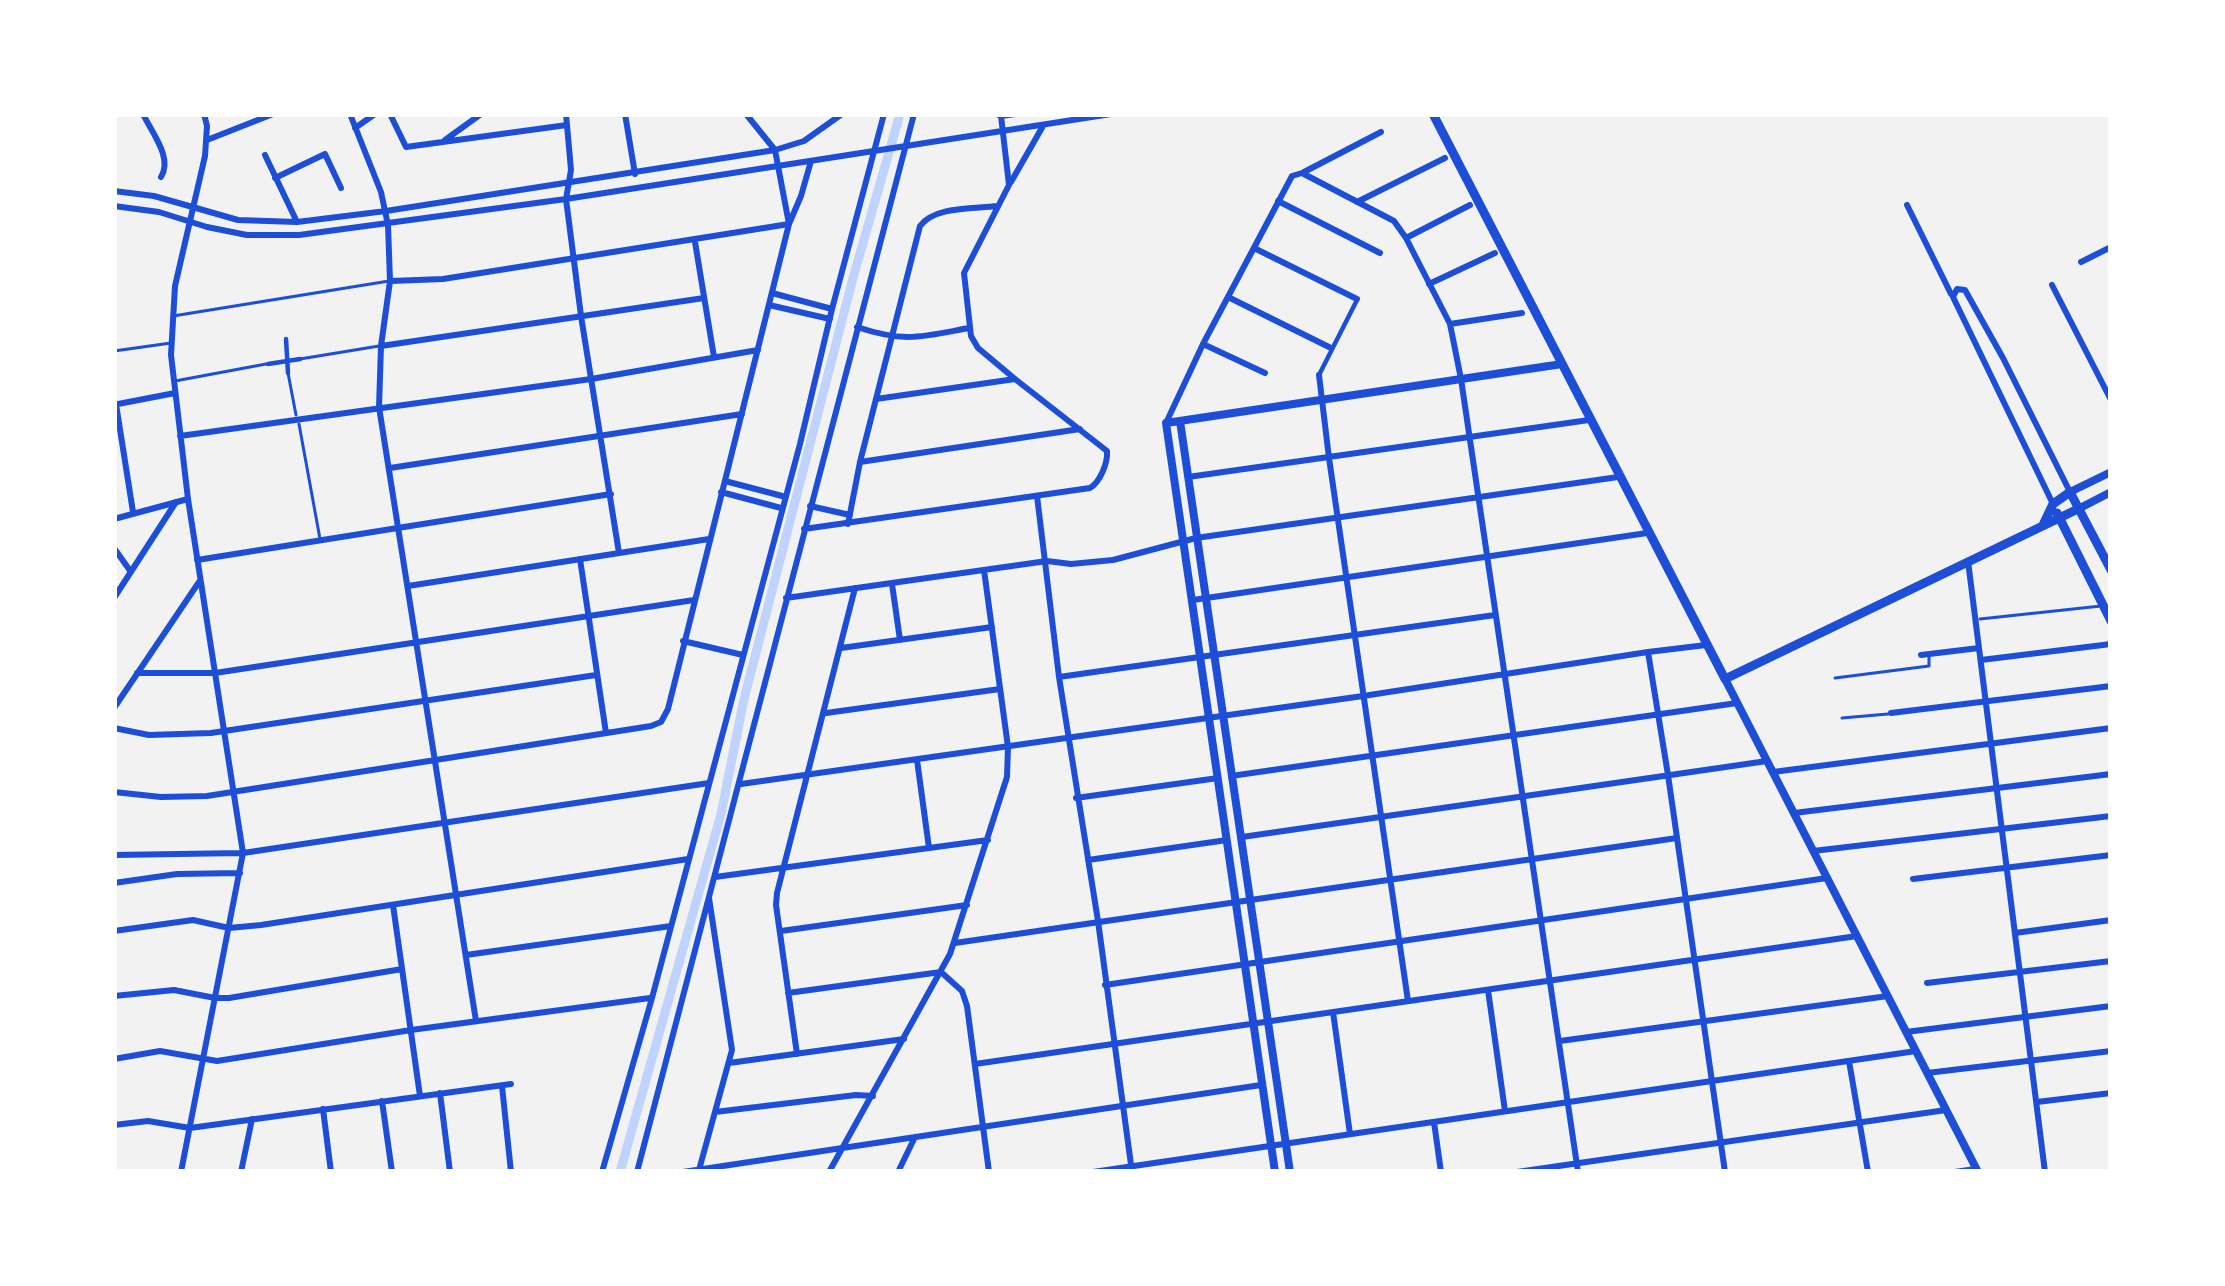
<!DOCTYPE html>
<html>
<head>
<meta charset="utf-8">
<style>
  body { margin:0 }
  #map { position:relative; width:2225px; height:1286px; overflow:hidden; background:#f2f2f2; font-family:"Libre Baskerville",serif }
  canvas { display:block }
  .frame { position:absolute; inset:0; border:117px solid #fff; pointer-events:none }
</style>
</head>
<body>
<div id="map">
<canvas width="2225" height="1286"></canvas>
<div class="frame"></div>
</div>
<script>
const ctx = document.querySelector('canvas').getContext('2d');
ctx.lineJoin = 'round';
function trace(path, color, width, dash) {
  ctx.strokeStyle = color;
  ctx.lineWidth = width;
  ctx.lineCap = dash ? 'butt' : 'round';
  ctx.setLineDash(dash || []);
  ctx.stroke(path);
}
trace(new Path2D(`
  M620,1172L721,814L744,699L853,278L900,114`), '#bfd3fe', 9);
trace(new Path2D(`
  M173,316L389,281
  M114,351L171,343
  M300,359L379,346
  M288,373L296,415
  M175,381L266,364
  M299,424L320,539
  M1980,619L2101,606
  M1835,678L1929,666V655
  M1842,718L1888,714`), '#1d4ed8', 3);
trace(new Path2D(`
  M286,339L288,373
  M268,364L300,359
  M1319,375L1357,300`), '#1d4ed8', 4.5);
trace(new Path2D(`
  M143,114C152,133 173,158 161,177
  M350,114L381,192L388,225L390,281L381,346L379,407L476,1021
  M390,114L406,147L567,125
  M566,114L571,170L566,199L581,316L619,553
  M625,114L635,174
  M997,114L1001,116L1016,114
  M355,128L375,114
  M207,140L273,114
  M445,140L481,114
  M265,155L297,222
  M1304,172L1381,132
  M275,178L325,154L341,188
  M1011,182L1043,126
  M114,191L154,196L238,220L297,222L386,211L775,150L804,141L842,114
  M1278,201L1380,253
  M1357,202L1445,158
  M1907,205L1951,294
  M114,206L159,212L207,227L247,235H299L566,199L1111,114
  M1406,238L1470,205
  M695,242L714,357
  M1254,248L1357,299
  M2081,262L2111,247
  M391,281L443,279L789,224L775,150L746,114
  M1429,284L1495,253
  M2052,285L2111,400
  M772,293L832,309
  M1228,297L1331,348
  M769,305L830,319
  M1450,324L1522,313
  M857,327C905,343 921,337 969,328
  M1203,344L1265,373
  M381,346L704,298
  M1319,375L1329,458L1408,1001
  M876,399L1015,379
  M116,404L133,512
  M118,404L175,393
  M1166,423L1203,344L1292,176L1302,173L1394,221L1406,238L1450,324L1461,379L1578,1172
  M180,436L591,379L758,350
  M860,462L1080,429
  M390,468L742,414
  M1188,477L1589,420
  M725,481L786,497
  M721,492L781,508
  M1037,496L1059,677L1098,921L1132,1172
  M2053,504L1953,297L1957,289L1965,290L2003,358L2070,492
  M810,506L850,515
  M114,519L188,499
  M848,524L860,462L920,226C935,206 973,209 997,206
  M804,529L1090,488C1100,482 1108,463 1107,451L1015,379L978,348L971,336L964,273L1009,185L1001,116
  M114,548L131,572
  M580,559L606,733
  M197,560L611,494
  M1968,561L2045,1172
  M892,584L900,640
  M408,586L709,539
  M114,598L176,502
  M786,598L1047,561L1071,564L1113,560L1196,538L1618,477
  M1193,600L1647,533
  M683,641L743,655
  M1706,645L1648,652L1668,775L1725,1172
  M841,648L992,627
  M1921,655L1979,648
  M1981,660L2111,644
  M137,673H215L694,600
  M1059,677L1495,615
  M114,708L199,582
  M826,713L1000,689
  M1891,713L2111,686
  M114,728L149,735L211,733L596,675
  M917,760L929,848
  M1773,772L2111,728
  M1231,776L1737,703
  M741,784L1363,696L1648,652
  M114,792L161,797L207,796L651,726L661,722L668,709L789,224L801,196L811,161
  M1076,798L1218,778
  M1794,813L2111,774
  M1242,837L1767,761
  M1813,851L2111,816
  M114,855L243,853L709,783
  M1088,860L1227,840
  M715,877L988,840
  M1913,879L2111,855
  M114,883L177,874L240,873
  M393,905L420,1096
  M114,931L193,920L229,928L261,925L688,859
  M781,931L967,905
  M2015,933L2111,920
  M955,943L1677,838
  M466,955L671,926
  M1927,983L2111,961
  M1105,985L1827,878
  M1488,990L1505,1111
  M788,993L941,972L962,991L967,1006L989,1172
  M114,996L174,990L215,998H229L402,969
  M1333,1012L1350,1134
  M1906,1032L2111,1006
  M1560,1041L1888,996
  M797,1054L776,905L777,893L855,588
  M114,1059L160,1051L217,1061L411,1030L650,998
  M1849,1061L1868,1172
  M729,1063L904,1039
  M975,1064L1857,936
  M1927,1073L2111,1051
  M502,1086L511,1172
  M440,1093L450,1172
  M382,1101L392,1172
  M2037,1102L2111,1093
  M323,1109L331,1172
  M715,1112L856,1095L873,1096
  M1434,1122L1441,1172
  M114,1125L148,1121L190,1128L511,1084
  M699,1170L732,1050L709,898
  M181,1172L243,853L188,499L171,355L175,286L205,156L207,126L204,114
  M241,1172L252,1119
  M602,1172L652,998L800,444L832,309L884,114
  M637,1172C728,819 824,467 914,114
  M683,1172L1261,1085
  M829,1172L950,954L1007,777L1008,747L984,570
  M898,1172L915,1137
  M1093,1172L1916,1051
  M1517,1172L1946,1110
  M1955,1172L1975,1169`), '#1d4ed8', 6);
trace(new Path2D(`
  M1180,421L1290,1172
  M2070,492L2111,472
  M2080,508L2111,492
  M1725,679L1978,1172
  M1275,1172L1166,423L1562,364`), '#1d4ed8', 8);
trace(new Path2D(`
  M1433,114L1725,679L2080,508
  M2057,513L2111,621
  M2043,525L2053,504L2070,492L2111,570`), '#1d4ed8', 9);
</script>
</body>
</html>
